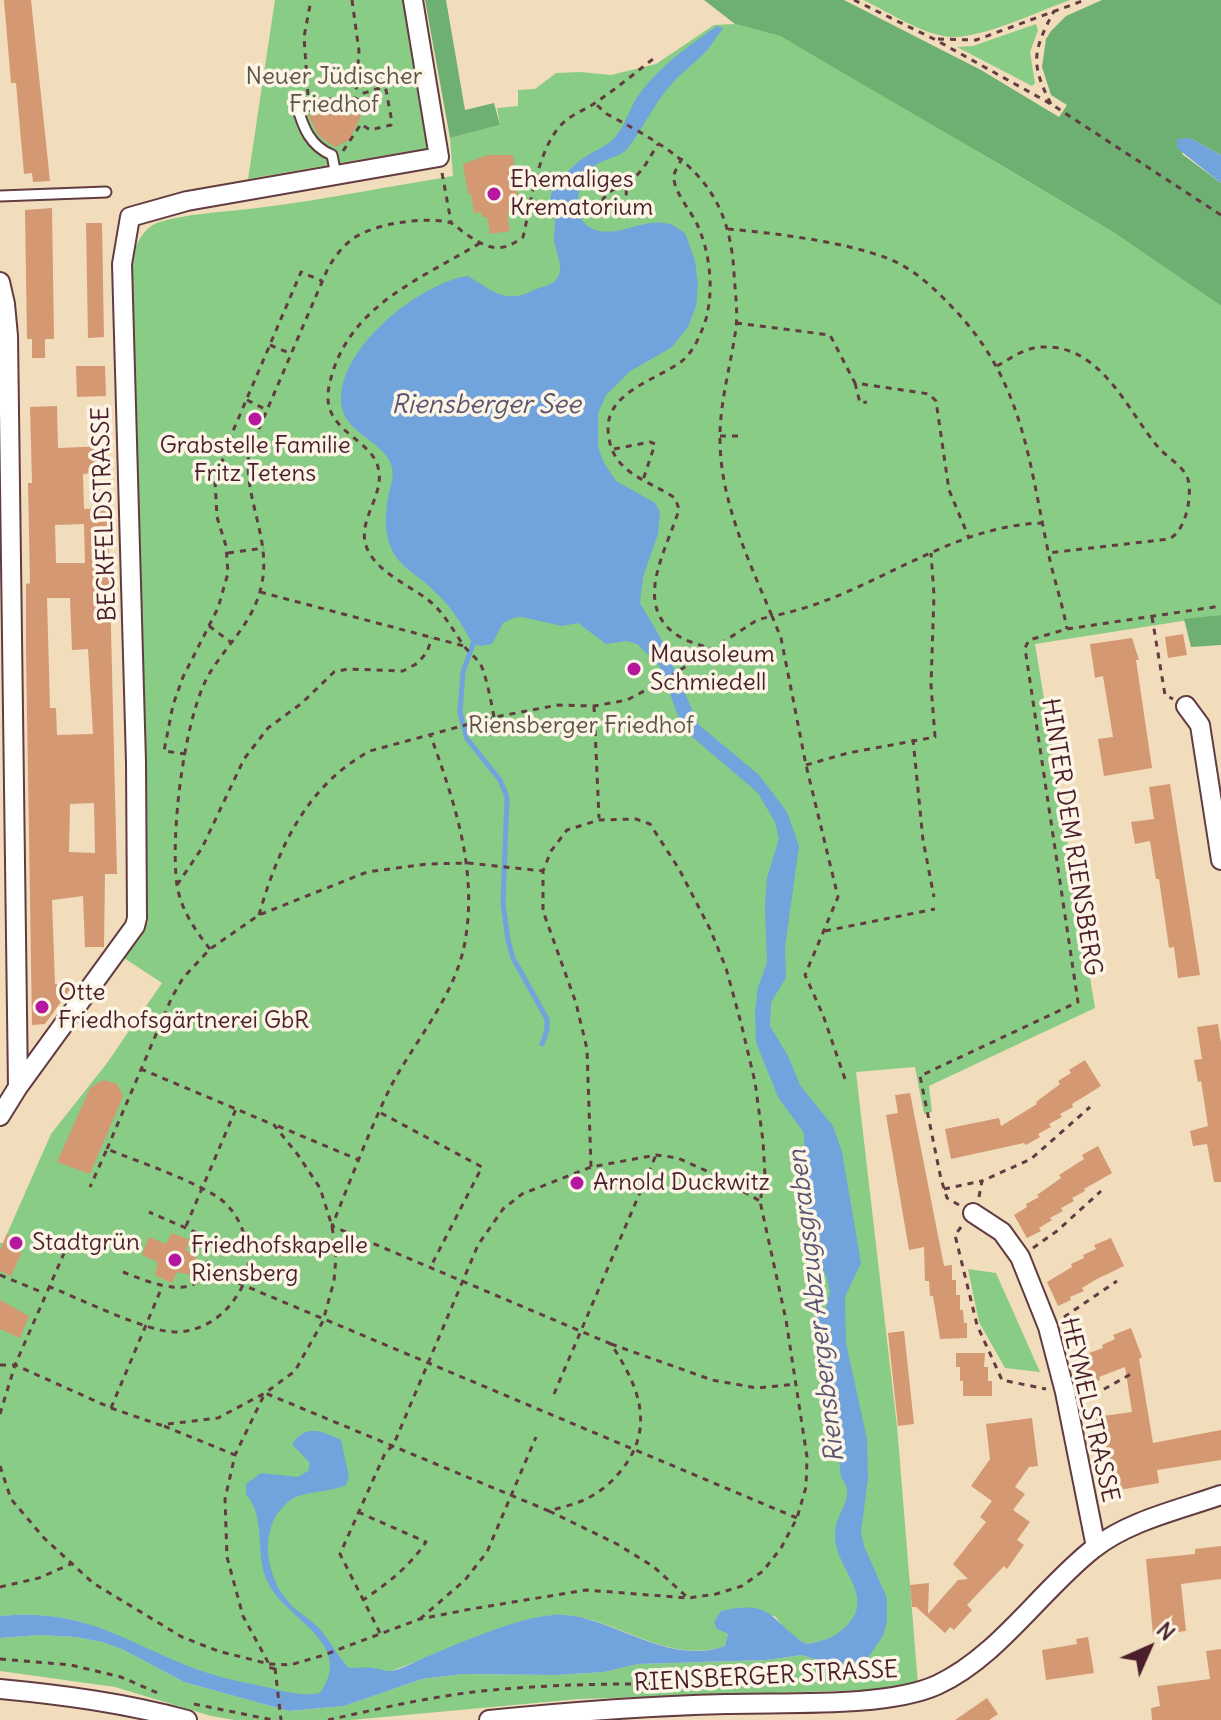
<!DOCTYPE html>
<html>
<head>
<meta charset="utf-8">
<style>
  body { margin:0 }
  #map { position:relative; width:1221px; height:1720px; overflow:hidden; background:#f1ddbc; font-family:Delius,sans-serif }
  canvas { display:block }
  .north { position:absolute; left:1109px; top:1608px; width:80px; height:80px; -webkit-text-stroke:6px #fcf5e5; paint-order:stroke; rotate:45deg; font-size:22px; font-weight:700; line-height:32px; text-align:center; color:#4a1f2b }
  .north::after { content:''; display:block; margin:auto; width:28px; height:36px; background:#4a1f2b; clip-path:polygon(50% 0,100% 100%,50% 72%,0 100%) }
</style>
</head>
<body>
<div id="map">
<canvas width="1221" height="1720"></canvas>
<div class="north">N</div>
</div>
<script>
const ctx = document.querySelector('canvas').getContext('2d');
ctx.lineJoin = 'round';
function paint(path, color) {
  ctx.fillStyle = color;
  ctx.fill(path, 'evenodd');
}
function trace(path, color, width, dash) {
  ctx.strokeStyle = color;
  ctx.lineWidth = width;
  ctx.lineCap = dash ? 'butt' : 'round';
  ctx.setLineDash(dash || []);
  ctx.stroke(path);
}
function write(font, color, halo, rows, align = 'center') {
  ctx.font = font + ' Delius,sans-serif';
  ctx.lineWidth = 7;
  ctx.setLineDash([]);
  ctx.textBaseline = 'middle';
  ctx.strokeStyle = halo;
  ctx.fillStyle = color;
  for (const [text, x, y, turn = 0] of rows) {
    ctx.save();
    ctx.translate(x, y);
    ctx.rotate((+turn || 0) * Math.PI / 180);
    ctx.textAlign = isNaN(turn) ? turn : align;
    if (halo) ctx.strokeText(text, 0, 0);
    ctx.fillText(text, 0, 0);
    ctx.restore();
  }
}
paint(new Path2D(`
  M275,0H404L431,144L427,155L420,157L416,150L248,179Z
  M863,0H1070C1039,11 981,39 950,37C921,34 889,12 863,0Z
  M735,24L780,36L864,84L1113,232L1221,306V615L1035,644L1095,1008L929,1086L932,1112L924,1114L915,1067L856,1072L897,1426L918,1684L899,1689L579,1699L351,1720H235L211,1716L115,1687L0,1671V1638L40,1635L75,1637L102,1642L122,1649L184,1682L289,1711L344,1706L422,1679L462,1674L556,1675L604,1672L638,1664L767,1660L802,1655L838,1667L828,1641L806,1644L786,1631L775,1616L717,1629L728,1634L725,1646C665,1667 613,1613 555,1615C535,1616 515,1625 497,1631C449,1647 403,1668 355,1684C340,1689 317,1698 302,1695C265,1689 225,1681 190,1667C117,1639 84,1608 0,1616V1243H3L51,1134L107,1063L162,983L121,956L148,922L132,283C132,261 132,242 150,227C166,214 241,211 265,207C328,199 391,186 453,176L450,138L500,125L497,108L518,106V90L535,89L556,73L580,72L611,75L656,64L714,25Z
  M1036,24L1038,30L1030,52L1035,83L1032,86L957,47L973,46Z
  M968,1269L996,1273L1040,1372L1005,1368L979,1322Z`), '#89cc85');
paint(new Path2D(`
  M425,0H446L465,110L494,103L500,125L450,138Z
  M704,0H844L981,70L1059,117L1067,105L1051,95L1042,67L1046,39L1051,31L1066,16L1102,0H1221V155L1190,138L1182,154L1221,183V306L1113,232L999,164L780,36L735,24Z
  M1221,615V645L1191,647L1184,619Z`), '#6eb072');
paint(new Path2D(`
  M717,26L723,28C718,35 713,42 709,48C697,62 681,72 669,87C653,106 643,128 628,148C619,159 601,158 591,169C577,184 570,217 591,228C615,241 643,216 669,224C674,225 680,230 685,233L695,261L698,285L696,306L688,327L672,347L629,372L606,395L598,413V447L604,463L616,481L655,503L660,512L658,534L643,577L640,603L660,637L699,725L759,775L787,812L799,846L785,947L786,978L771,1002L770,1026L788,1056L800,1085L833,1126L842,1152L861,1263L845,1297L846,1343L867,1439L868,1478L861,1532L864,1546L887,1598V1622L883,1636L867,1659L848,1667H838L802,1655L767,1660L638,1664L604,1672L556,1675L462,1674L422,1679L344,1706L289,1711L184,1682L122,1649L102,1642L75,1637L40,1635L0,1638V1616C81,1608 117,1637 188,1666C213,1676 240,1682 266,1687C284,1691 301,1697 320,1693C356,1643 286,1620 268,1583C254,1555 267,1518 246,1494V1484L261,1473L298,1477L308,1471L310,1463L292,1444C307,1423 321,1431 341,1440L349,1477L346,1485C331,1492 302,1492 292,1499C259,1521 263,1570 286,1599C295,1611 309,1618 319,1628C330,1640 337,1656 349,1668C357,1668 365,1667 373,1668C379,1668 386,1672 391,1671C404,1669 419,1659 431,1655C465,1641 517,1618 553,1615C608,1611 664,1668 725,1646L728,1634L717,1629L714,1622L721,1611C773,1599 768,1619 806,1644C825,1641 837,1637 850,1622C874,1594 834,1566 835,1535C835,1510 858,1499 841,1477L832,1399L814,1330L816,1319L826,1308L830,1292L827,1278L814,1251L806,1207L804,1133L778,1097L756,1042L755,1011L758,987L767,963L765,906L767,878L779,839L775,822L758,793L683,729L660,667L637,644L627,641L606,644L578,623L562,626L522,617L513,618L503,623L492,644L481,646L473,644C461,623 451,606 433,590C421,577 402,569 393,552C383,533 385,513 389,493C391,485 394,476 392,468C386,442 348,435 342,408C331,353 420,282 468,276C493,291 505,305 534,290C542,286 549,287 556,280C566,268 555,253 554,239C554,233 555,227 555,221C554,209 547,204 552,192C555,182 576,163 585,157C593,151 604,148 611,141C623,132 628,112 636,99C657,68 687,47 717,26Z
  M1190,138L1221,155V183L1177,148V139Z`), '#71a3dc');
trace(new Path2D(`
  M473,644L463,672L460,712L467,739L500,780L507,797L503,903L508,940L513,958L547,1019V1030L542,1044`), '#71a3dc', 5);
paint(new Path2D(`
  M4,0H31L50,181L33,182L32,173L24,174L16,83H11Z
  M350,111L349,115L362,114L349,140L335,147L319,136L308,115Z
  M488,155H513L519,206L512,207L513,212L507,213L510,231L490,234L487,217H482L481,212L474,213L471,194H468L463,164Z
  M52,208L54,339H45V358H32V339H27L25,210Z
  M86,223H102L104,337L88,338Z
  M76,366H105L106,396L77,397Z
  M57,406L58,448L106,446L108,472L83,474L84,509L108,508L117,874H105L104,947H85L83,896L52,900L55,984L73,985L45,1024L32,1025L26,650V584L30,583L28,483H32L30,407ZM84,524L85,563H56L55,525ZM47,598H70L72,650L88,649L93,734L57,735L56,708H50ZM94,803L95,853L69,852L70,804Z
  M1183,634L1187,655L1168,658L1165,637Z
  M1132,638L1139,660H1136L1152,768L1104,776L1098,739L1113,737L1103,676L1095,678L1090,644Z
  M1170,784L1200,975L1178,978L1174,947L1169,948L1159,879H1156L1150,841L1135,844L1131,822L1154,819L1149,787Z
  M1218,1024L1221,1043V1182H1214L1207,1144L1193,1146L1190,1131L1208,1126L1201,1081L1198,1082L1194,1060L1202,1059L1197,1027Z
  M1085,1060L1101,1086L1072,1104L1073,1107L1060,1114L1062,1117L1049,1124L1051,1127L1038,1134L1040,1137L1026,1145L1024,1143L951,1159L945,1129L999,1118L1001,1126L1037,1104L1036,1102L1060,1084L1058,1081L1071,1073L1069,1070Z
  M103,1080L117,1084L123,1096L90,1174L57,1162L90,1088Z
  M910,1093L944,1266L952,1265V1280H956V1295H960V1310H963L964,1323H967V1338L940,1339L933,1296H930L929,1281H925L924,1247L909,1250L886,1115L898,1113L895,1095Z
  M1098,1146L1112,1173L1084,1189L1085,1191L1072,1198L1074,1201L1061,1208L1063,1211L1050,1218L1052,1220L1039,1228L1041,1231L1027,1238L1014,1215L1027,1207L1026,1204L1039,1197L1037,1195L1061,1178L1059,1175L1084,1159L1082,1155Z
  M172,1233L190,1240L186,1250L197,1258L190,1275L177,1272L172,1283L155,1275L158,1262L142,1255L149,1237L166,1244Z
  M7,1234L26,1242L11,1276L0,1271V1250Z
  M1111,1238L1124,1266L1095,1280L1082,1288L1084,1291L1070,1297L1071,1300L1058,1306L1047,1282L1072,1267L1071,1264L1084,1258L1083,1255L1096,1249L1094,1245Z
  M0,1300L29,1316L20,1338L0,1329Z
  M1131,1328L1142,1357L1139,1359L1153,1443L1221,1430V1460L1157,1470L1159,1483L1108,1492L1096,1417L1132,1412L1125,1367L1099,1377L1100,1380L1086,1386L1076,1362L1090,1356L1089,1353L1103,1348L1102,1345L1115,1339L1113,1335Z
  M904,1331L914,1424L898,1426L888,1333Z
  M956,1353H985L984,1367H988V1381H992V1396H963V1381H960V1367H956Z
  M1032,1418L1038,1466L1029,1467L1015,1487L1025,1494L1013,1510L1030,1522L1017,1540L1024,1545L1007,1569L1004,1566L967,1605L972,1610L954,1630L950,1627L945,1633L916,1607H912L910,1585L929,1583L928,1614L958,1580L968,1579L953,1564L986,1522L980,1517L992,1501L971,1486L990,1459L986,1424Z
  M1221,1546V1579L1181,1584L1186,1631L1153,1635L1146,1559L1195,1554V1549Z
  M1088,1637L1094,1673L1046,1680L1042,1650L1077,1644L1076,1639Z
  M1221,1649V1720H1152L1151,1708L1160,1706L1157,1686L1210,1679L1206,1651Z
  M987,1698L998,1714L989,1720H955Z`), '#d49873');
const service = new Path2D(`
  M336,175L332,155C310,146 303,127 297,106L354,103
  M0,196L106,192`);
const minor = new Path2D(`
  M0,282L5,304L8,336L18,1087
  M1186,706L1200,725L1221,860
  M0,1116L18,1087L135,926L137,918L136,762L122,264L130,217L187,201L439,157L413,0
  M973,1213L1002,1232L1020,1257L1048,1327L1065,1392L1096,1547
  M0,1689C63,1695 125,1703 187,1720
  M489,1720C568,1712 647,1706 726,1704C784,1702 886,1708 937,1685C998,1657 1041,1590 1093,1549C1128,1521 1178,1510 1221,1495`);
trace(service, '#633c41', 13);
trace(minor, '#633c41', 22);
trace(new Path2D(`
  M352,0L359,51L356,91
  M854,0L934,39L1051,104L1221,215
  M938,39L976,40L1085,0
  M308,95L304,37L311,0
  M1051,104C1030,63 1033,51 1054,11
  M343,151L361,124L370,130L391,125L392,122L386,90L383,87L361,94
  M682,158C680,163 675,170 674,175C672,190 691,211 697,224C710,252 714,289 706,319C701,334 694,351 682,361C659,379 608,391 608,428C609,473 645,478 675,498L679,509C668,548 631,604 677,635C687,642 701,645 712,649
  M442,173L451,222
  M626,188L620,186L609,192L603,199L604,209L617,213C625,206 627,198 626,188L644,167L658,144
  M728,229C774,233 847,242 889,259C914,269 934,288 952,307C1021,378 1028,454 1047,546C1052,574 1062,601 1067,629
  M480,243C423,278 356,302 333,371C329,385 325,398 331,412C341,436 376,445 379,472C383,500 352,526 370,554C381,573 409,586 427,599C444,612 452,629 464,646C470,654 480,660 483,670C488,685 491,701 494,717
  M736,323L830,335L855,383L929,394L936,401L949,490L969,538
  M270,345L289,353
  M997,366C1011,358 1026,347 1042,347C1101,344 1127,410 1158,447C1168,459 1187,467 1189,484C1191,502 1185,531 1169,539L1048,553
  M855,383L860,403L867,402
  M247,400L265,409
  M720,436H740
  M614,449L650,442L655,444L643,480
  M228,553L264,548
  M260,592L464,646
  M1152,617L1165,695L1173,699
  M209,626L232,643
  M594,706L599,818
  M913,739L923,840L934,897
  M186,754L164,751L173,705L183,677L218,608L228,573L226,546L217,517L215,481L233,431L301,272L322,281
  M806,765L848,753L935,737L931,685L934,595L931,553
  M177,885L202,848L244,759L268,728L302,703L334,672L348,669L403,671L418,663L427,652L432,638
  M259,915C278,848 307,785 370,751L495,717L558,705L594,706L627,700L665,680L757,620L772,616C749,561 721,503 720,442C719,404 731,365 736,328C738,310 735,291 734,273C729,181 680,153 605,113L595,103
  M825,931L935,909
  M210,949C195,930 181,910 177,885C170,836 184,713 211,671C230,641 255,620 262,583C271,538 243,497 249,452L328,268C336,255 344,244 357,236C381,223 421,217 448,222C454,223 458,228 463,232C486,248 500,255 523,237C531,204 537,151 561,125C571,114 586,110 598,101C617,88 635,73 653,59
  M845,1079L823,1015L805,975L838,897L806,765L781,638L772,616C866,599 945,526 1042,523
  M381,1113L482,1167L430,1268
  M278,1126L359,1160
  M107,1149L172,997L183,978L210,949L259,915L367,872L427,864L468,863L543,871
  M944,1189L982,1181
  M979,1197L982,1181L1031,1159L1090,1107
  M959,1205L947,1198L941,1179L920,1076L1078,1002L1025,648L1029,640L1067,629L1221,606
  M186,1226L236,1109
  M961,1227L955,1235L977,1325L1002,1380L1046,1389
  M136,1242L145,1246
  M1033,1248L1057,1231L1101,1191
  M205,1269L797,1518
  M123,1272C151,1283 208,1308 208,1253L195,1232L149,1212
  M0,1275L44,1293
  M48,1286C78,1298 147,1332 175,1332C201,1332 223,1317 236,1297C247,1282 251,1263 247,1245C243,1228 237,1214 224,1202C202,1183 136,1161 107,1149L90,1187
  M1064,1317L1117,1281
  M611,1344L712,1380L757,1388L797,1384
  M0,1365H15L111,1408L160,1425L218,1418L265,1393L295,1371L323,1321L334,1281L336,1257L332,1226L320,1188L298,1155L274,1125L141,1069
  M554,1394L656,1155
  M1083,1401L1131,1374
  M111,1408L162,1287
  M0,1414L15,1365L65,1251
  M164,1426L235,1455
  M0,1466L11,1499L44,1538L93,1583L182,1637L218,1651L269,1664L290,1665L321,1656L420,1619L471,1609L586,1590L688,1598L716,1594L742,1586L763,1571L781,1548L797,1518L806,1487L807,1457L786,1320L760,1201L765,1176L763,1141L755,1082L741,1023L726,968L710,929L679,869L650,824L636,819L599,820L567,830L551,851L543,871V911L576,1003L587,1049L591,1167
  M549,1511L617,1544L654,1567L687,1597
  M358,1512L426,1542C409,1567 388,1583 363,1600
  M0,1587L39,1578L73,1563
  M420,1619L465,1580L487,1552L536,1437
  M380,1633L340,1554L386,1451L393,1446L478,1245L503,1209L522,1194L591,1167L656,1155L678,1158L711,1173L760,1201
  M0,1659L71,1665L121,1677L160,1694
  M275,1668L281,1720
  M275,1669L268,1667L269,1664L243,1616L227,1557L225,1499L235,1455L265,1393L549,1511C562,1507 578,1504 590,1497C605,1489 617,1477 626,1464C655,1422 636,1382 611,1344L332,1226C351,1179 369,1131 391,1086C415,1041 453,998 464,947C479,873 455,803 430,734
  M194,1704L273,1720
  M328,1720C382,1708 437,1695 492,1690C569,1683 648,1683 726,1685`), '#633c41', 3, [6, 6]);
trace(service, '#fff', 9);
trace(minor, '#fff', 18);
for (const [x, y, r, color] of [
  [494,194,8,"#b5179e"],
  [255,419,8,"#b5179e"],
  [634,669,8,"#b5179e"],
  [42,1007,8,"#b5179e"],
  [577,1183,8,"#b5179e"],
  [16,1243,8,"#b5179e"],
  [175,1260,8,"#b5179e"]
]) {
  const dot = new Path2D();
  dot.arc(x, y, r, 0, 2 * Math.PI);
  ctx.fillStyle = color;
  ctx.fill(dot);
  trace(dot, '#fcf5e5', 3);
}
write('24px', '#5d5346', '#fcf5e5', [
  ["Neuer Jüdischer",334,77],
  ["Friedhof",334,105],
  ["Riensberger Friedhof",581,726]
]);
write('24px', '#4a1f2b', '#fcf5e5', [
  ["Ehemaliges",510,180],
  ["Krematorium",510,208],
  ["Grabstelle Familie",255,446,"center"],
  ["Fritz Tetens",255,474,"center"],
  ["Mausoleum",650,655],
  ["Schmiedell",650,683],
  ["Otte",58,993],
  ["Friedhofsgärtnerei GbR",58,1021],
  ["Arnold Duckwitz",593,1183],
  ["Stadtgrün",32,1243],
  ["Friedhofskapelle",191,1246],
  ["Riensberg",191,1274]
], 'left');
write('24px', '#4a1f2b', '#fcf5e5', [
  ["BECKFELDSTRASSE",105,514,-92],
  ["HINTER DEM RIENSBERG",1071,837,81],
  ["HEYMELSTRASSE",1089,1410,77],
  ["RIENSBERGER STRASSE",766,1677,-3]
]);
write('italic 26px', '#5a5472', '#fcf5e5', [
  ["Riensberger See",486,406],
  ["Riensberger Abzugsgraben",817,1306,-97]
]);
</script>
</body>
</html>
